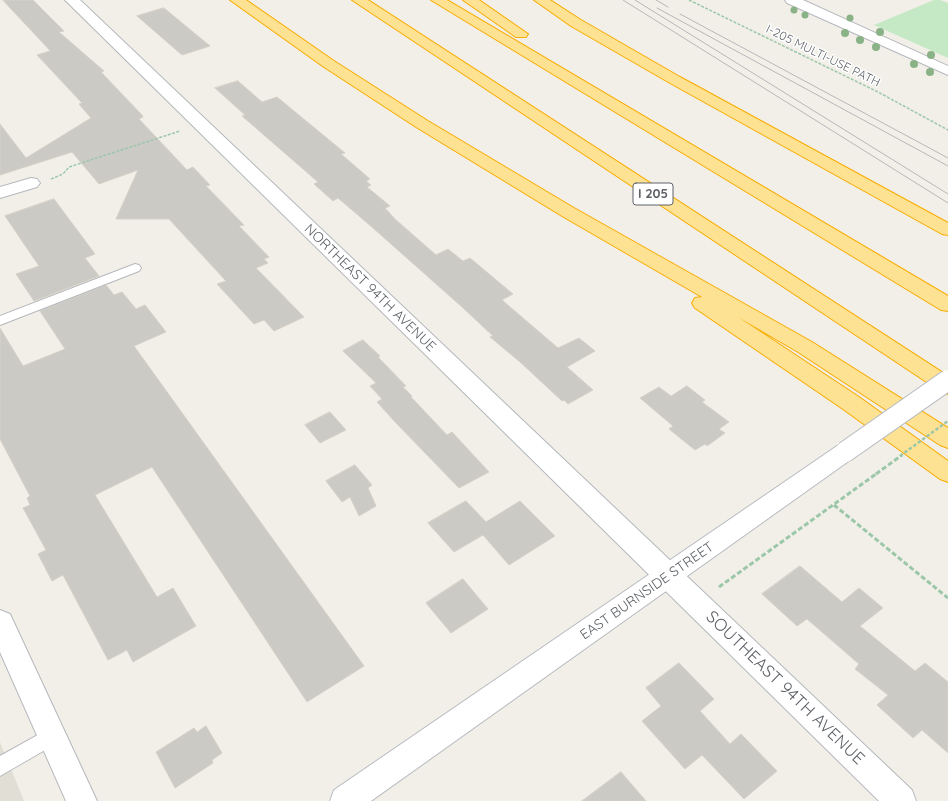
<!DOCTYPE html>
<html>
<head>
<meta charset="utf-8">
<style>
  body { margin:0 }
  canvas { display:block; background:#f1efe8 }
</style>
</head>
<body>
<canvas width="948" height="801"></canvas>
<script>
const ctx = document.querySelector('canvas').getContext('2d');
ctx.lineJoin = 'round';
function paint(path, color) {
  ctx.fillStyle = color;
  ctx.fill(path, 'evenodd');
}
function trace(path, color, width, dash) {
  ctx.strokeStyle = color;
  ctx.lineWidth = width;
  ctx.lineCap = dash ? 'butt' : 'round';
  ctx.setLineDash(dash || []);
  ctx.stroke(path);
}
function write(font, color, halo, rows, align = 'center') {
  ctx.font = font + ' Quicksand,sans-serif';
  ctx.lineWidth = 3;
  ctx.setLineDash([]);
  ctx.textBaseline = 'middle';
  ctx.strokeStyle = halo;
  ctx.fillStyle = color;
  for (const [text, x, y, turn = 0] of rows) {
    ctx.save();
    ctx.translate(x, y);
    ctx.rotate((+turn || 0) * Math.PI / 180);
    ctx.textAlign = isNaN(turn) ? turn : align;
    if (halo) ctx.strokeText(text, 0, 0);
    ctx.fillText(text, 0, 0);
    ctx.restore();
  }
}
paint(new Path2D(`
  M0,742L24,801H0Z`), '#e1ded6');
paint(new Path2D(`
  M934,0H940L948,3V58L874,25Z`), '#c5e8c5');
const building = new Path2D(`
  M3,0H33L64,31L59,32L104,71L101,72L142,115L143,117L139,119L187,170L193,167L210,185L206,186L244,225L239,226L269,257L264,259L268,263L256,268L304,317L274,331L264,320L254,324L217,284L226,281L169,219H116L138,170L99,184L72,152L0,175V124L26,158L91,118L79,104L82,103L37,55L50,51Z
  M164,8L210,46L182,55L137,16Z
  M238,81L262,102L277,97L345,153L341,154L370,179L366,181L371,185L367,187L390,206L385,208L395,219L436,255L448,249L463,261L470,258L513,294L502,300L558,348L579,338L595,351L567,367L593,390L568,404L564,400L562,401L520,362L490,337L493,336L462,307L373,228L338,198L333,201L314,184L318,182L242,116L245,115L215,88Z
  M54,199L95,254L85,258L99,276L34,301L16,274L39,266L5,216Z
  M106,285L114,295L122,292L136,309L145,305L166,332L134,346L364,666L307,702L152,467L95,495L157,597L173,588L196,626L133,662L127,650L108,660L63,575L52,581L38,554L46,550L23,508L30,505L27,498L30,496L0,439V328L23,366L65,349L40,311Z
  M363,340L380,356L378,357L406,386L403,387L412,396L411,397L447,435L452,432L489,472L459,488L396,423L377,402L382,399L370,386L376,383L343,351Z
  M687,386L705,400L702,402L729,422L719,429L725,433L707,446L705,444L695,450L669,429L673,426L640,398L659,387L671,396Z
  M330,412L346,430L320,443L305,425Z
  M355,465L372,485L368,488L376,506L359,516L350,497L342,502L326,481Z
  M466,501L486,522L520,501L555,536L509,565L483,535L454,552L428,523Z
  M800,566L842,602L859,588L883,608L860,626L915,671L925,663L948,682V753L922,730L913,738L877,705L888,695L855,669L859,664L807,619L797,626L762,594Z
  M463,579L488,609L451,633L426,603Z
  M679,663L714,699L700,711L730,744L741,734L777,771L744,799L702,755L685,769L642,721L661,706L646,688Z
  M206,726L222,753L212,760L213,763L175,788L156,752L194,728L197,732Z
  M621,772L646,801H582Z`);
paint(building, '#cccac5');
trace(building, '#d6d1c6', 1);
const lane = new Path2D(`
  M135,264L139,265L141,268L139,271L0,325V316Z
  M52,727L59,730L61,736L59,742L0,776V756Z`);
const street = new Path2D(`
  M65,0H80L912,790L916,801H879Z
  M785,0H803L948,66V75L787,3Z
  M31,178L37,179L40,183L37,187L0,198V187Z
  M0,610L10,614L97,801H66L0,652Z`);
const secondary = new Path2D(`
  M845,443L853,446L857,452L853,458L371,801H330L334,790L837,446Z`);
const highway = new Path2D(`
  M230,0H246L334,61L428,121L574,208L812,342L948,428V448L940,445L798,352L738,317L859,397L948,461V482L940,479L843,409L695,308L692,303L695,298L702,297L562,216L416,127L324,67Z
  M352,0H368L948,376V394L940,391Z
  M431,0H447L948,296V311L941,310Z
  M463,0H479L528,34L526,37H516Z
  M534,0H550L581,20L680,77L948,223V235L942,234L670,83L571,26Z`);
trace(lane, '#b5b8bc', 2);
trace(street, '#b5b8bc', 2);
trace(secondary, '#b6babf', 2);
trace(highway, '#f9ab00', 2);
trace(new Path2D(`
  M689,0L878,92L948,130
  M51,179L63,174L69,167L180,131`), '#9cc7a9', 1.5, [3, 1.5]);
trace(new Path2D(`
  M834,505L948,598
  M719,587L876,474`), '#9cc7a9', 3, [5, 2.5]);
paint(lane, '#fff');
paint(street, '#fff');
paint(secondary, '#fff');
paint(highway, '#fde293');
trace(new Path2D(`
  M623,0L948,203
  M635,0L948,194
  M656,0L668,7
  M657,8L948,166
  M680,14L948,158`), '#b6b7b8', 1);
const secondaryBridge = new Path2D(`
  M845,452L948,380`);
trace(secondaryBridge, '#b6babf', 22, []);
trace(new Path2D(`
  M900,456L948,421`), '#9cc7a9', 2.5, [3.5, 2]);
trace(new Path2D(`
  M876,474L902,455`), '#9cc7a9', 3, [5, 2.5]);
trace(secondaryBridge, '#fff', 20);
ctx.fillStyle = '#89b387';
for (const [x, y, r] of [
  [794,10,3.5],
  [805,15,3.5],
  [850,18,3.5],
  [880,32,4],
  [845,33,4],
  [860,40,4],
  [876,47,4],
  [931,55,4],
  [914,64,4],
  [930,72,4]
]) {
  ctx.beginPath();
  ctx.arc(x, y, r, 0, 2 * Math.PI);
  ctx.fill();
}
write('12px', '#5f6368', '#fff', [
  ["I-205 MULTI-USE PATH",823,56,26]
]);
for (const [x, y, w] of [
  [653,194,40]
]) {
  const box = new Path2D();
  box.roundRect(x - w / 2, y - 11, w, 22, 3);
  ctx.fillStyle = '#fff';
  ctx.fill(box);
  trace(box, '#5f6368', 1);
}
write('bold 13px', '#5f6368', null, [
  ["I 205",653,194]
]);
write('14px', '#5f6368', '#fff', [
  ["NORTHEAST 94TH AVENUE",370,288,44],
  ["EAST BURNSIDE STREET",647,591,-35]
]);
write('17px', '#5f6368', '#fff', [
  ["SOUTHEAST 94TH AVENUE",785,688,44]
]);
</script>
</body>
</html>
